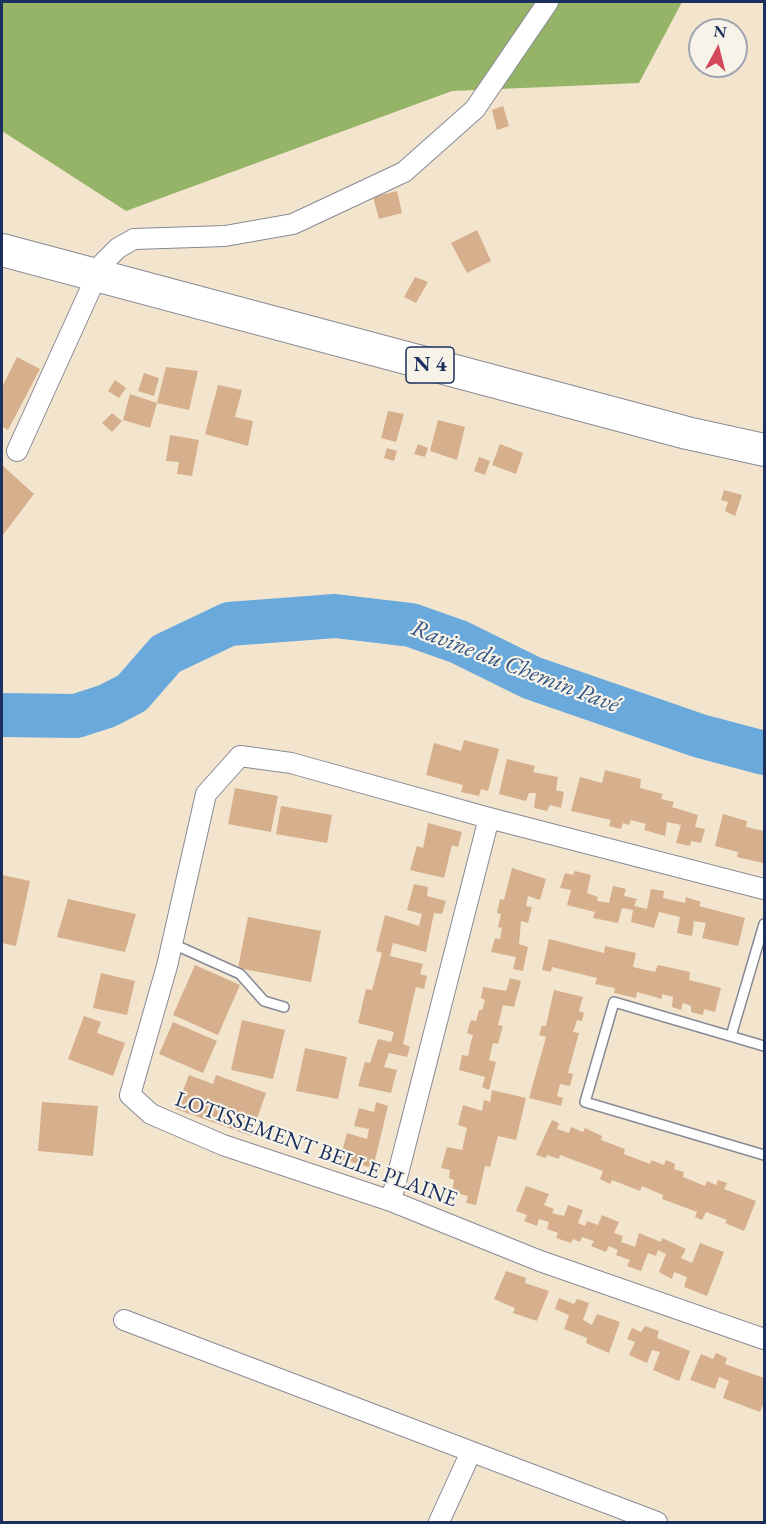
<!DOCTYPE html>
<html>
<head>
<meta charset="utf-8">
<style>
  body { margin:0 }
  #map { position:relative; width:766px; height:1524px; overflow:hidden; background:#f3e5cd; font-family:"EB Garamond",serif }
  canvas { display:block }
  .frame { position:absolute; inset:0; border:3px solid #1b2f5e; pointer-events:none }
  .north { position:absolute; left:688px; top:18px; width:60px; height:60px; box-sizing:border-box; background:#f7f3e8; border:2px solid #9fa5b1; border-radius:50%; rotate:7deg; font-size:16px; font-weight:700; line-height:24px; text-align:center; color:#1b2f5e }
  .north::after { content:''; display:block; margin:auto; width:21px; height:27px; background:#d1495b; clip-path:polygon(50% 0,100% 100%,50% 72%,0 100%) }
</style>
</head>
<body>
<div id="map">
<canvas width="766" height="1524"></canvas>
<div class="frame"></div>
<div class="north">N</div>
</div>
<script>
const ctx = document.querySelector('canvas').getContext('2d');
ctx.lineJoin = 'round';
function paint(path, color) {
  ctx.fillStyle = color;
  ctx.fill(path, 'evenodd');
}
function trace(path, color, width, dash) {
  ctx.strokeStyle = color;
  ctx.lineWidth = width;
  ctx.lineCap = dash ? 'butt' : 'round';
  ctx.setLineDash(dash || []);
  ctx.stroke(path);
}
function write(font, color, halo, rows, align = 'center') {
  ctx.font = font + ' "EB Garamond",serif';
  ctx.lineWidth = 4.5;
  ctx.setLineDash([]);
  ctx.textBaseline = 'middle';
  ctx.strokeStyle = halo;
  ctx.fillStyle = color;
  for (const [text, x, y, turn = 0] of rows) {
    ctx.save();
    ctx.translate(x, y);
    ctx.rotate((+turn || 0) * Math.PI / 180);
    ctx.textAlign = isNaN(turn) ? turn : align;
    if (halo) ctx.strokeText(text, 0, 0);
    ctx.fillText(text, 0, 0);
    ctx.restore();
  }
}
paint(new Path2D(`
  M2,2H682L639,83L452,91L126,211L2,131Z`), '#96b468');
trace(new Path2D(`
  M2,715L76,716L107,706L132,693L166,654L229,624L335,616L411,625L459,642L532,678L700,736L764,753`), '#69a9dc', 44);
paint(new Path2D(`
  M503,106L509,126L497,130L492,110Z
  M397,191L402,213L379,219L373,197Z
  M477,230L491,261L467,273L451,243Z
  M415,277L428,282L416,303L404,297Z
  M17,357L40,369L8,430L2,426V387Z
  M166,367L198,371L189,410L157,403L150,428L123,420L130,394L157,403Z
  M144,373L159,378L154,396L138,391Z
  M115,380L126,388L119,398L108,391Z
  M218,385L242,390L235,417L253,421L248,446L205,434Z
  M388,411L404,414L396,442L381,438Z
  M112,413L122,421L112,432L102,423Z
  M438,420L465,427L457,460L430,451Z
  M170,435L199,440L192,476L177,474L179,462L166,461Z
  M418,444L428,448L425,457L414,454Z
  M500,444L523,453L516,474L492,465Z
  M387,448L397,451L394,461L384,458Z
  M479,457L490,461L485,475L474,471Z
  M2,465L34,494L2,536Z
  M724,490L742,495L735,516L725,511L728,502L721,500Z
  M464,740L499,749L488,791L481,789L479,796L461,792L463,785L426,775L434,743L461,751Z
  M507,759L535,766L533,772L558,777L556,790L564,792L561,808L550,805L547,811L534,808L536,793H529L526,801L499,794Z
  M605,770L641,779L640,788L663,794L661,799L674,802L672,807L698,815L695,827L705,829L701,843L691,841L690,846L676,843L681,825L667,822L665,836L644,830L646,824L631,820L629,825L623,823L621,829L609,826L611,820L571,811L580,777L602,783Z
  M235,788L278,796L271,832L228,824Z
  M281,806L332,815L327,843L276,834Z
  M723,814L747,821L746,827L764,831L763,863L737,857L738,852L715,846Z
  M428,823L462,832L458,847L452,845L444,878L410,870L417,846L423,848Z
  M512,868L546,879L540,900L528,896L526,906L532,907L528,923L521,921L519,944L528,947L523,971L513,969L516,957L491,952L495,938L500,939L502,928L498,927L501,914L497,913L500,899L504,900Z
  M575,871L591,875L587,893L598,897L597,901L609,903L613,886L626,889L624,896L637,899L634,906L647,909L651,889L664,891L663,898L685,903L686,897L701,902L699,906L745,918L738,946L702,938L706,923L694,921L692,936L677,933L680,917L659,912L654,928L631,922L633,910L622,908L618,923L593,918L595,912L567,905L571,890L560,888L565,873L573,875Z
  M2,875L30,881L16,946L2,943Z
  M414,884L428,887L427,896L446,901L442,914L434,913L426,952L393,943L390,956L423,964L420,974L427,976L424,989L416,987L413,999L403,1044L410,1047L407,1057L389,1053L384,1067L397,1070L391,1093L358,1086L365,1062L370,1063L378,1039L391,1042L394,1032L358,1023L366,989L372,990L382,953L376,951L385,915L419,926L422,914L407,910Z
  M68,899L136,914L125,952L57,937Z
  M248,917L321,931L311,982L238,968Z
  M549,939L604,953L605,946L636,953L633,967L655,972L658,965L690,972L689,980L721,988L715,1012L704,1009L703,1015L691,1012V1006L683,1003L681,1010L672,1007L673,997L662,994V999L637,992L636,998L614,993L615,988L595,984L597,978L552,967L551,972L542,970Z
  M195,965L240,985L218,1035L173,1015Z
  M101,973L135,981L127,1015L93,1008Z
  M510,978L521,981L514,1007L503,1005L498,1025L503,1026L498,1044L493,1043L489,1060L496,1062L489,1090L482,1087L485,1077L459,1070L462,1055L468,1056L470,1046L473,1035L467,1033L471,1020L476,1021L479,1010H482L485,1000L481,998L483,987L506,991Z
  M554,990L583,997L579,1011L584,1013L582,1021L577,1020L573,1032L579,1033L568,1073L573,1074L570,1086L560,1084L557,1096L563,1098L561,1106L529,1098L546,1037L539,1035L542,1026H546Z
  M84,1016L101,1022L97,1033L125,1043L113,1076L68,1059Z
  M242,1020L285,1030L273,1079L231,1070Z
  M173,1022L217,1041L203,1073L159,1054Z
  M305,1048L347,1057L338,1099L296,1091Z
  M189,1075L213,1084L216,1075L266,1093L251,1136L176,1109Z
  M492,1090L526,1098L516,1140L498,1136L490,1167L485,1166L476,1205L466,1203L468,1196L452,1192L454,1180L449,1178L450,1170L441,1168L447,1147L462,1150L467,1128L458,1125L463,1105L482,1111L484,1100L490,1102Z
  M42,1102L98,1106L93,1156L38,1151Z
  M376,1102L388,1106L373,1168L340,1159L347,1133L367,1139L369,1129L354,1126L359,1108L374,1112Z
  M552,1120L559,1123L557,1129L569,1133L571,1127L583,1132L585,1128L602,1136L601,1140L625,1149L624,1154L650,1164L651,1160L664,1165L666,1160L675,1164L674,1169L684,1172L683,1177L705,1186L707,1181L716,1185L718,1180L727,1183L724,1189L756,1201L744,1231L725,1223L727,1220L706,1212L702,1220L695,1217L697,1212L662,1199L663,1195L642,1186L640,1191L612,1180L610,1184L600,1179L603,1171L560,1155L559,1159L547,1155L546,1158L536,1155Z
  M526,1186L549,1194L544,1205L554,1209L552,1213L564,1216L568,1205L583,1210L578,1223L585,1226L587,1221L598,1225L602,1215L619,1222L614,1233L623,1236L621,1242L635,1247L639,1233L661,1242L662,1238L686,1249L681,1258L692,1263L700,1243L724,1252L707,1296L684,1287L687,1277L674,1272L672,1279L659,1272L666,1254L658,1250L656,1256L648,1253L641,1271L627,1266L630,1260L616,1255L618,1250L609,1246L606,1252L591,1246L594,1241L582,1237L580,1242L573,1239L571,1243L556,1238L558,1233L547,1229L549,1222L539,1219L537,1226L524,1221L527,1215L516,1211Z
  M506,1271L526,1278L525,1283L549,1291L537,1321L513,1313L515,1308L494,1299Z
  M559,1298L574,1304L577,1299L589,1303L583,1320L592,1325L597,1314L620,1322L609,1353L586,1343L587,1338L564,1329L569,1315L555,1309Z
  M645,1326L659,1331L657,1338L690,1351L679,1381L653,1370L660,1352L652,1350L647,1363L629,1355L635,1342L627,1339L632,1328L641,1332Z
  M716,1353L727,1358L725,1364L764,1378V1402L760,1412L723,1398L729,1381L719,1377L715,1389L690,1380L701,1354L713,1359Z`), '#d6af8d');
const service = new Path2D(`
  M173,944L240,974L264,1001L284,1007
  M731,1036L764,924
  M764,1046L614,1002L585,1102L764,1155`);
const minor = new Path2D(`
  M101,265L118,248L134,239L225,236L293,224L404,172L475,109L548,2
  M17,451L97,275
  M764,889L489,818L291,763L240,756L206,794L167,966L130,1095L151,1114L223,1145L391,1201L540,1261L764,1339
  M391,1201L489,818
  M124,1320L657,1522
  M439,1522L471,1452`);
const trunk = new Path2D(`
  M2,250L687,433L764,450`);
trace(service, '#878a96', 12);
trace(minor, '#878a96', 22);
trace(trunk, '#878a96', 34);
trace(service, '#fff', 9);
trace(minor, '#fff', 20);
trace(trunk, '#fff', 32);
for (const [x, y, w] of [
  [430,365,48]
]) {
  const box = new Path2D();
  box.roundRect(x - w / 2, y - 18, w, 36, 4.5);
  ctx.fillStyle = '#f7f3e8';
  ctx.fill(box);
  trace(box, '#1b2f5e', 1.5);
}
write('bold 21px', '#1b2f5e', null, [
  ["N 4",430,365]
]);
write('22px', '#1b2f5e', '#f7f3e8', [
  ["LOTISSEMENT BELLE PLAINE",316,1150,20]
]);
write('italic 24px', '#325484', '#f7f3e8', [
  ["Ravine du Chemin Pavé",515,667,21]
]);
</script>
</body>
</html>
